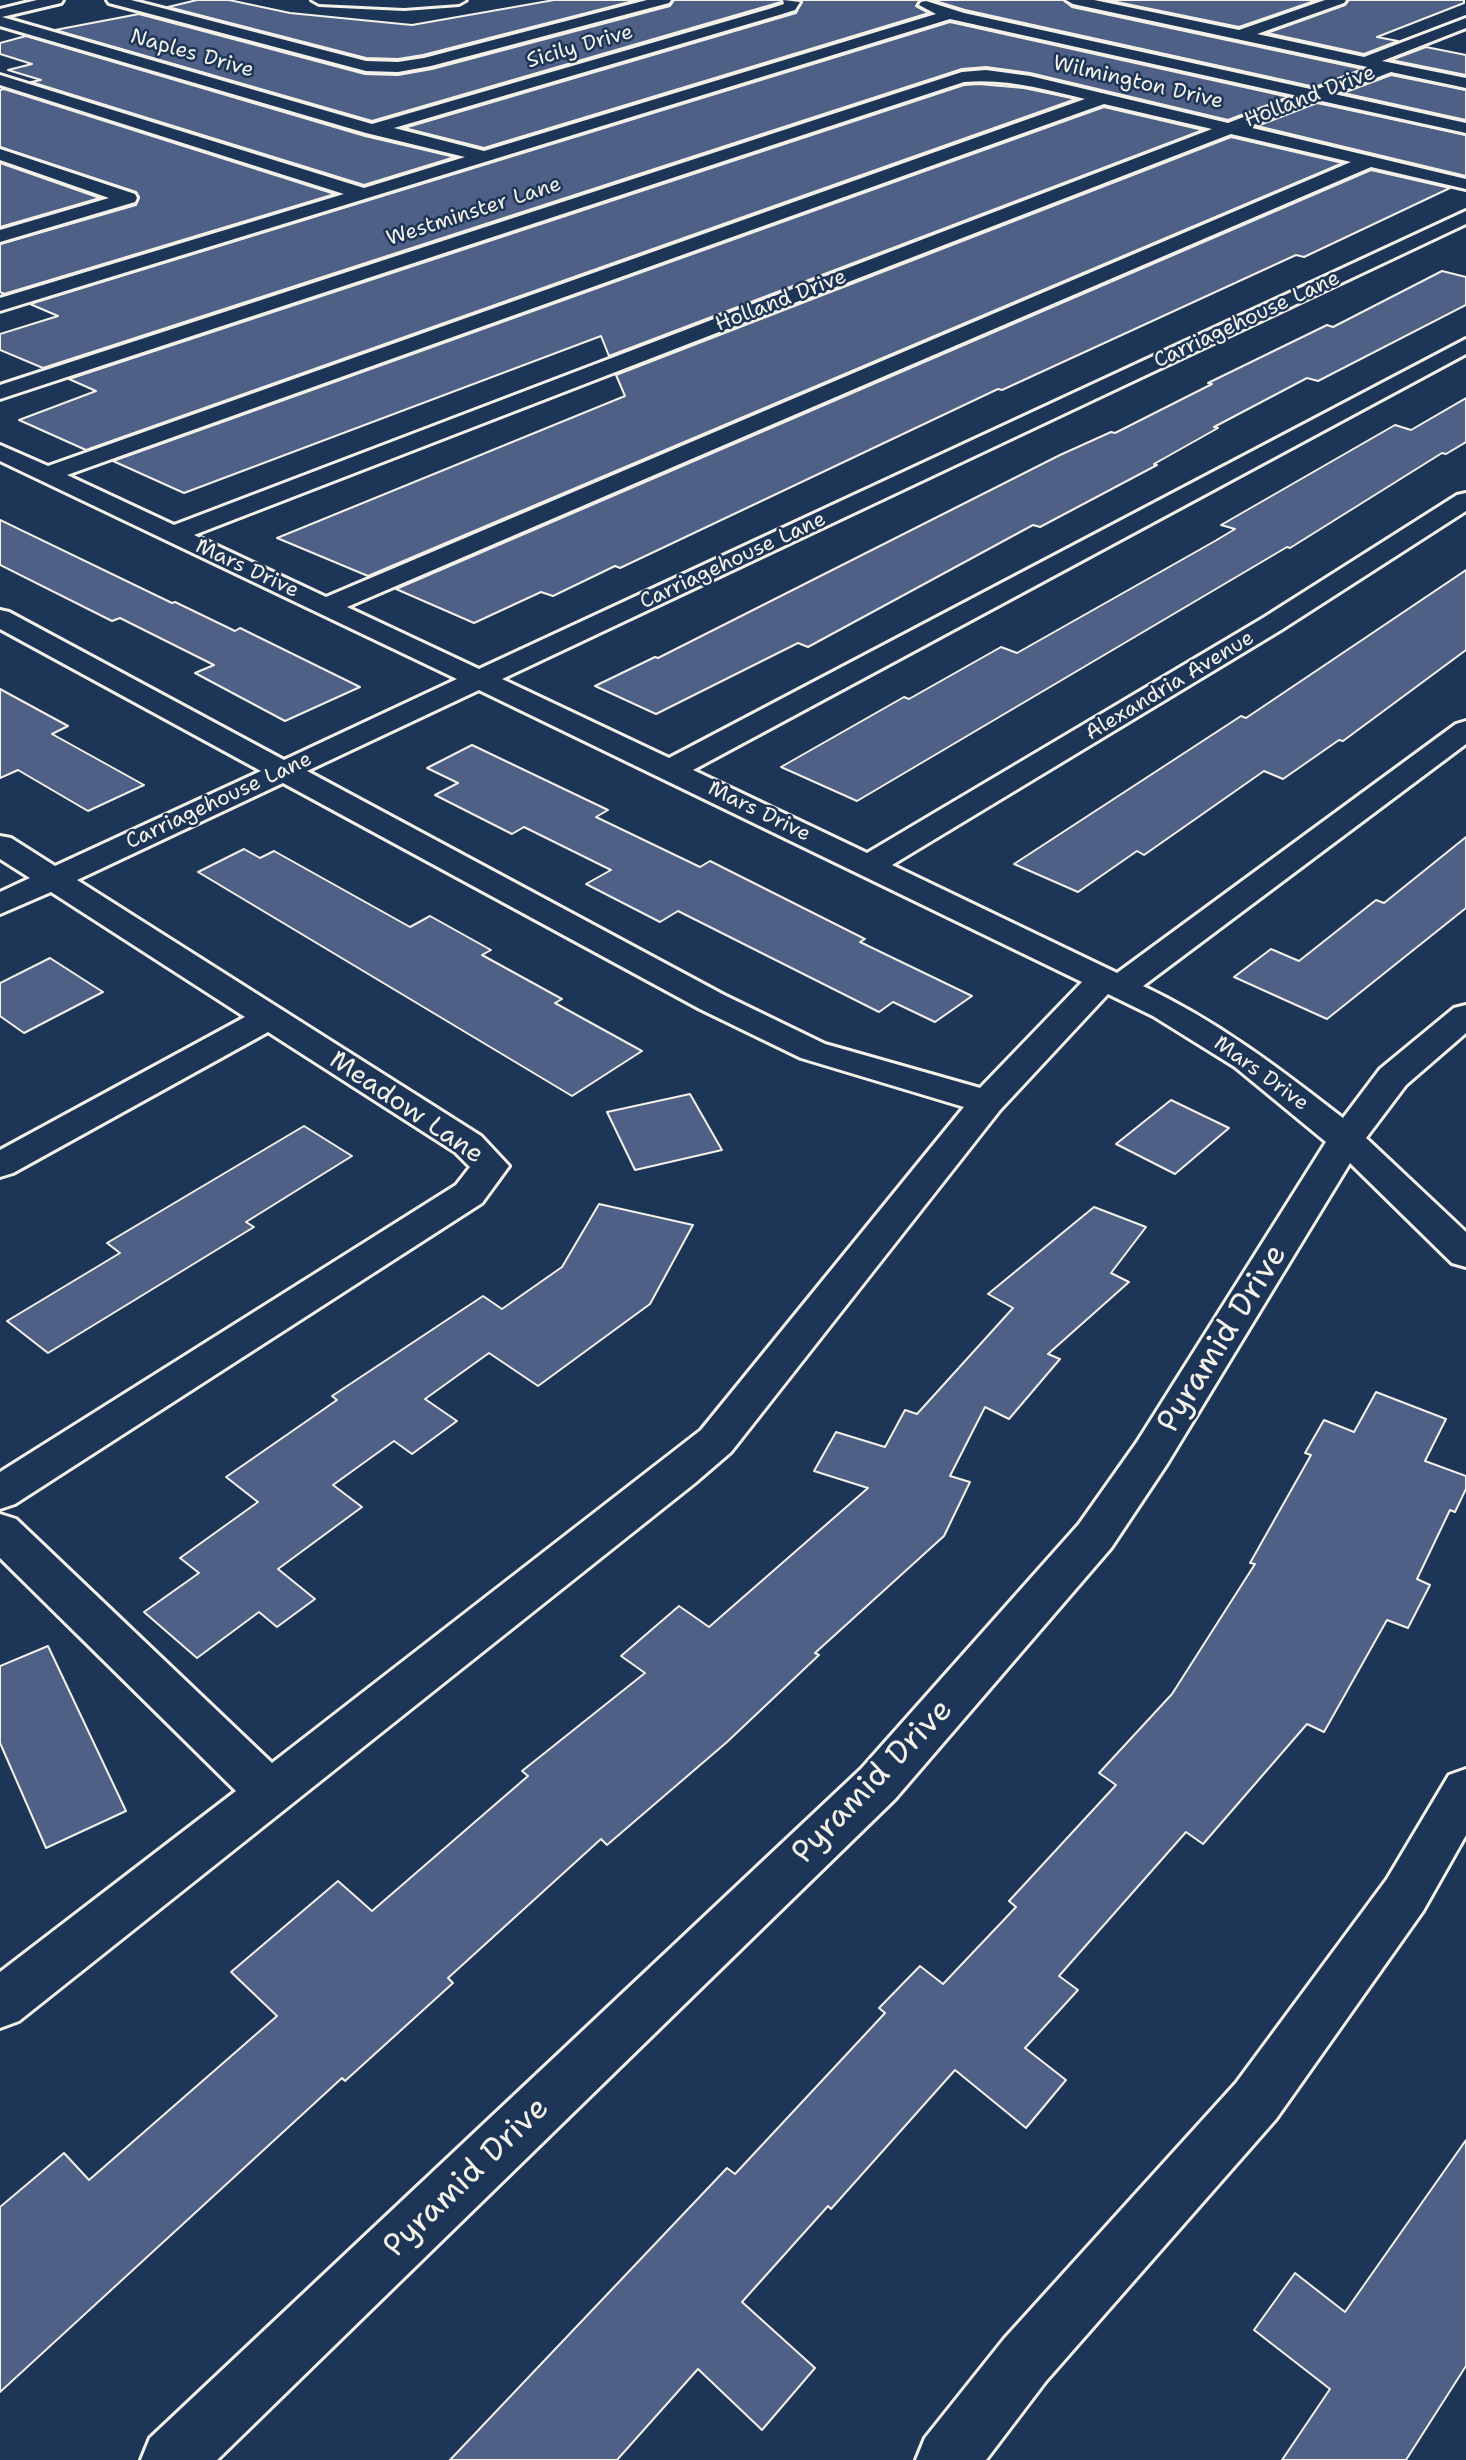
<!DOCTYPE html>
<html>
<head>
<meta charset="utf-8">
<style>
  body { margin:0 }
  canvas { display:block; background:#1d3557 }
</style>
</head>
<body>
<canvas width="1466" height="2460"></canvas>
<script>
const ctx = document.querySelector('canvas').getContext('2d');
ctx.lineJoin = 'round';
function paint(path, color) {
  ctx.fillStyle = color;
  ctx.fill(path, 'evenodd');
}
function trace(path, color, width, dash) {
  ctx.strokeStyle = color;
  ctx.lineWidth = width;
  ctx.lineCap = dash ? 'butt' : 'round';
  ctx.setLineDash(dash || []);
  ctx.stroke(path);
}
function write(font, color, halo, rows, align = 'center') {
  ctx.font = font + ' "Shantell Sans",sans-serif';
  ctx.lineWidth = 5;
  ctx.setLineDash([]);
  ctx.textBaseline = 'middle';
  ctx.strokeStyle = halo;
  ctx.fillStyle = color;
  for (const [text, x, y, turn = 0] of rows) {
    ctx.save();
    ctx.translate(x, y);
    ctx.rotate((+turn || 0) * Math.PI / 180);
    ctx.textAlign = isNaN(turn) ? turn : align;
    if (halo) ctx.strokeText(text, 0, 0);
    ctx.fillText(text, 0, 0);
    ctx.restore();
  }
}
const building = new Path2D(`
  M197,0H229L290,13L412,25L554,0H637L423,55L398,59L366,58L168,7Z
  M674,0H781V2L372,121L55,30L139,14L365,74L398,75L432,69L670,6Z
  M802,0H920L916,6L929,13L484,148L404,128L796,13Z
  M932,0H1064L1072,7L1363,69L1315,87L965,10Z
  M1107,0H1317L1239,27Z
  M1349,0H1464V3L1377,37L1398,41L1364,54L1267,33L1345,5Z
  M950,22L1289,97L1228,120L1030,73L986,67L962,69L43,368L0,350V334L58,316L30,304Z
  M26,36L365,136L455,157L364,185L31,82L41,80L8,70L32,64L0,54V43Z
  M1426,47L1466,55V75L1391,60Z
  M1391,75L1466,90V120L1343,93Z
  M979,84L1024,88L1076,99L86,450L19,420L96,391L69,379L964,85Z
  M4,89L335,194L4,294L0,292V244L136,205L139,197L136,192L0,147V90Z
  M1317,103L1466,135V176L1257,126Z
  M1104,107L1203,130L609,356L601,336L184,493L113,461Z
  M1231,137L1343,163L368,576L277,538L625,396L616,375Z
  M0,163L100,198L0,227Z
  M1371,170L1450,188L1304,257L1296,255L1002,390L998,389L620,568L615,566L553,596L541,592L474,623L396,589Z
  M1442,271L1466,277V305L1318,381L1307,378L1214,427L1218,428L1154,464L1157,465L1040,527L1033,525L808,647L798,643L656,714L595,686L655,657L658,658L1060,455L1111,432L1115,433L1212,384L1208,383L1327,325L1333,327Z
  M1466,398V442L1446,454L1442,453L1290,548L1287,547L857,801L781,767L904,697L909,699L1001,647L1017,653L1215,541L1235,529L1221,525L1395,425L1411,430Z
  M0,520L172,603L175,602L235,631L240,628L360,687L285,721L195,673L214,665L120,618L112,621L0,565Z
  M1466,570V650L1343,741L1339,740L1283,779L1264,771L1144,855L1137,851L1078,892L1014,864L1241,716L1246,718Z
  M0,689L68,726L52,734L144,785L88,811L18,770L0,778Z
  M472,745L608,810L596,817L700,867L710,861L865,939L860,942L972,996L935,1022L893,1002L879,1012L678,911L660,922L586,884L611,870L524,827L512,834L435,795L458,783L427,768Z
  M1466,837V908L1327,1019L1234,977L1271,949L1299,961L1376,900L1384,903Z
  M244,849L260,858L274,851L410,927L430,916L491,950L482,955L562,999L555,1003L642,1051L572,1096L198,872Z
  M50,958L103,992L24,1033L0,1016V983Z
  M690,1094L722,1150L635,1170L607,1112Z
  M1171,1100L1229,1128L1175,1174L1116,1144Z
  M304,1126L352,1156L246,1222L254,1227L48,1353L7,1321L120,1253L107,1243Z
  M599,1204L693,1225L650,1304L538,1386L489,1353L425,1399L457,1421L412,1454L394,1441L333,1485L362,1507L278,1569L315,1599L277,1627L259,1612L197,1658L144,1612L199,1573L180,1558L258,1502L226,1477L337,1400L332,1396L483,1296L502,1309L562,1267Z
  M1094,1207L1146,1227L1111,1273L1129,1282L1048,1354L1060,1359L1009,1419L985,1407L950,1476L970,1482L944,1536L815,1653L819,1655L727,1742L607,1845L601,1839L448,1978L453,1983L345,2081L342,2078L0,2392V2207L64,2153L89,2180L277,2016L231,1972L338,1881L372,1911L528,1776L522,1771L645,1673L621,1656L679,1606L709,1627L868,1488L814,1471L836,1432L885,1447L905,1410L917,1414L1013,1308L988,1294Z
  M1376,1392L1446,1419L1425,1461L1466,1476V1489L1455,1512L1450,1510L1417,1579L1430,1585L1408,1628L1387,1620L1324,1732L1307,1724L1203,1844L1186,1832L1059,1976L1078,1990L1025,2048L1066,2080L1026,2128L955,2070L831,2209L828,2206L742,2302L815,2368L762,2430L698,2369L617,2460H450L727,2168L735,2174L885,2013L879,2008L920,1966L943,1984L1016,1907L1009,1901L1116,1785L1099,1773L1172,1694L1255,1564L1250,1563L1311,1455L1305,1453L1324,1420L1354,1432Z
  M48,1646L126,1811L46,1848L0,1743V1666Z
  M1466,2140V2366L1406,2460H1282L1330,2389L1254,2330L1295,2273L1345,2312Z`);
paint(building, '#4f6087');
trace(building, '#f4f1e8', 2);
const minor = new Path2D(`
  M37,0H63L61,3L2,17L372,124L769,9L784,4L783,0L800,2L795,10L779,15L394,128L484,151L936,14L919,5L921,2L926,1L964,13L1315,90L1372,68L1073,4L1066,0H1094L1239,30L1325,0H1346L1344,3L1257,34L1364,57L1466,18V28L1382,61L1466,78V88L1391,72L1334,94L1466,123V133L1317,100L1248,127L1466,179V189L1371,167L347,607L479,669L1466,211V224L502,679L669,758L1466,339V354L693,770L867,853L1263,618L1457,495L1466,493V511L1281,630L892,865L1117,973L1456,724L1466,721V744L1143,986C1217,1021 1279,1068 1343,1118L1380,1069L1454,1008L1466,1005V1033L1406,1085L1366,1138L1466,1232V1267L1452,1263L1350,1163L1167,1464L1111,1548L895,1799L217,2460H141L150,2438L861,1769L1079,1524L1137,1442L1326,1142L1235,1067L1153,1016L1108,994L1000,1110L731,1452L695,1483L19,2021L0,2028V1972L236,1791L0,1558V1514L16,1519L272,1763L701,1430L964,1107L801,1058L700,1009L283,783L77,880L481,1136L509,1166L482,1203L15,1504L0,1509V1472L456,1185L470,1167L455,1152L268,1032L13,1173L0,1177V1150L245,1017L51,892L0,914V892L30,878L0,859V836L11,838L55,866L261,771L0,629V610L9,612L284,760L457,679L0,461V445L48,466L1085,99C1045,89 1005,78 964,82L0,399V385L962,72L986,70L1030,76L1228,123L1298,96L950,19L0,311V298L344,194L0,85V75L364,188L465,157L366,133L0,26V9ZM1104,104L1212,129L174,525L67,475ZM1231,134L1351,162L326,597L194,535ZM479,690L1082,982L980,1088L825,1044L724,995L307,771Z
  M107,0H131L366,61L398,62L424,58L647,0H671L669,3L431,66L398,72L366,71L109,3Z
  M312,0H466L459,4L404,8L319,4Z
  M0,149L135,194L137,198L135,202L0,242V230L109,198L0,160Z
  M1466,1769V1835L1423,1911L1276,2119L1046,2381L986,2460H916L925,2438L1004,2339L1236,2083L1387,1879L1449,1775Z`);
trace(minor, '#f4f1e8', 6);
paint(minor, '#1d3557');
write('21px', '#f4f1e8', '#1d3557', [
  ["Sicily Drive",580,47,-16],
  ["Naples Drive",192,54,16],
  ["Wilmington Drive",1138,83,13],
  ["Holland Drive",1310,97,-21],
  ["Westminster Lane",474,212,-18],
  ["Holland Drive",781,301,-21],
  ["Carriagehouse Lane",1247,320,-25],
  ["Carriagehouse Lane",733,561,-25],
  ["Mars Drive",247,569,25],
  ["Alexandria Avenue",1170,686,-31],
  ["Carriagehouse Lane",219,801,-25],
  ["Mars Drive",759,812,26],
  ["Mars Drive",1261,1074,36]
]);
write('26px', '#f4f1e8', '#1d3557', [
  ["Meadow Lane",406,1108,34]
]);
write('32px', '#f4f1e8', '#1d3557', [
  ["Pyramid Drive",1223,1339,-58],
  ["Pyramid Drive",873,1782,-46],
  ["Pyramid Drive",467,2178,-44]
]);
</script>
</body>
</html>
